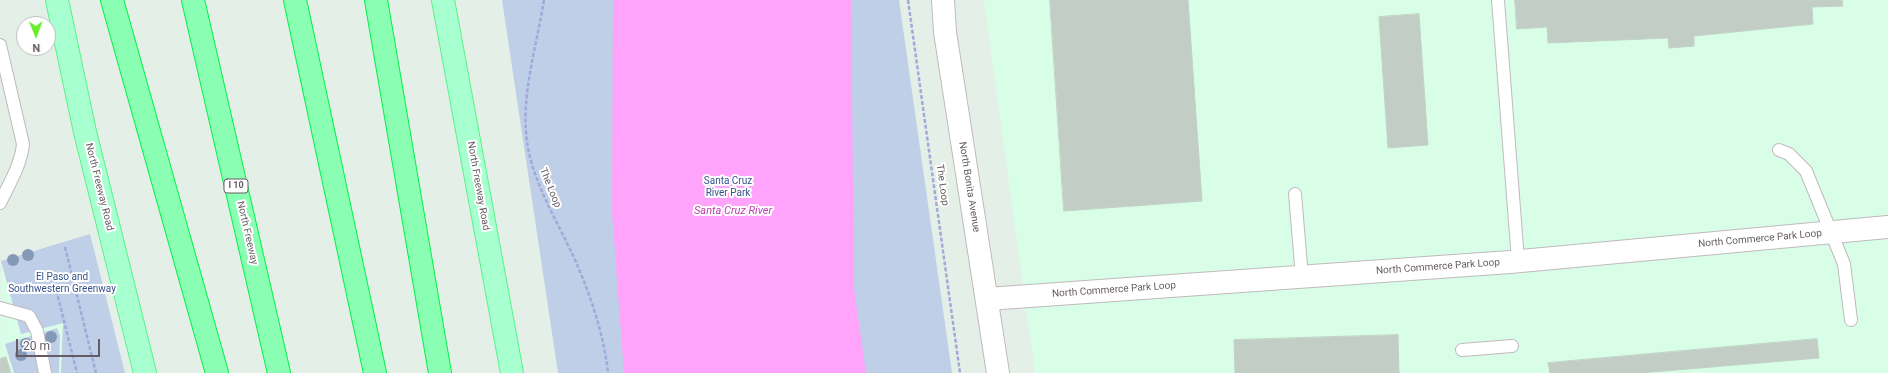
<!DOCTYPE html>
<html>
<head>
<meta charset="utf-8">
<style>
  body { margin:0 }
  #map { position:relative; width:1888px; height:373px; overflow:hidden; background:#e4efe8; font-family:Roboto,sans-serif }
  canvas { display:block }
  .north { position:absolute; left:16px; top:16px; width:40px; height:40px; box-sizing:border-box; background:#fff; border:1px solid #c1bec1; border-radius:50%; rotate:179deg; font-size:11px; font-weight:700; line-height:16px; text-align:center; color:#655c63 }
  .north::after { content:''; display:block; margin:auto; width:14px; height:18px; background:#68ed2b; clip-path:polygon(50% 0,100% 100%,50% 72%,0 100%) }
  .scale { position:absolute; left:16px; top:339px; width:84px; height:18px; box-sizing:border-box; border:2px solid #655c63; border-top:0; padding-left:5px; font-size:12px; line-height:14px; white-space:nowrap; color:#655c63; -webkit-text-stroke:3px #fff; paint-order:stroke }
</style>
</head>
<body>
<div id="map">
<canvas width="1888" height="373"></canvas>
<div class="north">N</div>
<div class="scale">20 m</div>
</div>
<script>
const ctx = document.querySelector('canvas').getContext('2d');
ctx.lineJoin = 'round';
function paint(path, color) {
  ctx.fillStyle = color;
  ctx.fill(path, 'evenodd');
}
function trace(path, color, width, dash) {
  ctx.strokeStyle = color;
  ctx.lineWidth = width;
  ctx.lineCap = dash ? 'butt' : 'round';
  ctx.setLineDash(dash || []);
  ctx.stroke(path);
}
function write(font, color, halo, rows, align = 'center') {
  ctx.font = font + ' Roboto,sans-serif';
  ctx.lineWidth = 4;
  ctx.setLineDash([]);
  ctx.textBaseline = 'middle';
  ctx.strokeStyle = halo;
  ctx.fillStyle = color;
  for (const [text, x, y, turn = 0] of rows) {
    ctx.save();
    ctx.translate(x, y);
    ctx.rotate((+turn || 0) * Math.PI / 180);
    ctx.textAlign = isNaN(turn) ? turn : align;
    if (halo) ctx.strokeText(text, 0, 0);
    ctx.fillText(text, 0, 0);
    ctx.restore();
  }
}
paint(new Path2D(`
  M984,0H1888V373H1035Z
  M1,261L21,334L63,322L61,373H0Z`), '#d9fee7');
paint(new Path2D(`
  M502,0H899L952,373H558Z
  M90,234L125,373H61L63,323L21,334L1,261Z
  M57,328L60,336L59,373H14L5,344Z`), '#bfcfe7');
paint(new Path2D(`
  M613,0H851L854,289L866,373H624L612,213Z`), '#ffa3fb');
const building = new Path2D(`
  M1050,0H1188L1202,201L1064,211Z
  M1515,0H1842L1843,6L1812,7L1813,24L1694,36V46L1669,48L1668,38L1548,43L1547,27L1517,29Z
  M1419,14L1428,145L1388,148L1379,17Z
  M1398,335L1399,373H1235L1234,340Z
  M1817,339L1819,358L1641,373H1550L1548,363Z
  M6,357L11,373H0V359Z`);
paint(building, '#c2cdc6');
trace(building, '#c2d3c7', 1);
const service = new Path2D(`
  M1498,0L1518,261
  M0,45L23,144C21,165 9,184 0,203
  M1779,150L1789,154L1806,171L1844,264L1851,320
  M1295,194L1302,277
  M0,308L29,316L37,331L45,373
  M1462,350L1512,346`);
const minor = new Path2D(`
  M987,299L1510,262L1888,227`);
const tertiary = new Path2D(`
  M943,0L945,32L998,373`);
const primary = new Path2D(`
  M57,0L85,132L145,373
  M443,0L512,373`);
const motorway = new Path2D(`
  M112,0L217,373
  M193,0L279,373
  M295,0L375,373
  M376,0L440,373`);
trace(service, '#c0b9be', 14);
trace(minor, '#c0b9be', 24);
trace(tertiary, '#c0b9be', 24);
trace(primary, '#57f48b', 24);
trace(motorway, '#00f248', 24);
trace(new Path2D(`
  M544,0C536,51 518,102 529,153C538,192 560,226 576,262C591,297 604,335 608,373
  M908,0L960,373
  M65,247L96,373
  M52,273L77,373`), '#a2a9d9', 2.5, [4, 2]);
trace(service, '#fff', 12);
trace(minor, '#fff', 22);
trace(tertiary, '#fff', 22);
trace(primary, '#a8ffcf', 22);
trace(motorway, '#8affb4', 22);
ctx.fillStyle = '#8499b5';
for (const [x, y] of [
  [28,255],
  [13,260],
  [51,337],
  [26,344],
  [21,355]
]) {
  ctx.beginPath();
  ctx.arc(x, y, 6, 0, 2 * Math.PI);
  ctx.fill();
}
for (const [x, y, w] of [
  [236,186,24]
]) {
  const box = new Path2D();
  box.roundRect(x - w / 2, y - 7, w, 14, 3);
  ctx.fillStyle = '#fff';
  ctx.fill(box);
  trace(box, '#655c63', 1);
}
write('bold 9px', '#655c63', null, [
  ["I 10",236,186]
]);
write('10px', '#35528b', '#fff', [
  ["Santa Cruz",728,181],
  ["River Park",728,193],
  ["El Paso and",62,277],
  ["Southwestern Greenway",62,289]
]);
write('10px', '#655c63', '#fff', [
  ["The Loop",942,185,82],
  ["North Freeway Road",478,186,80],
  ["North Freeway Road",99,187,76],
  ["North Bonita Avenue",969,187,81],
  ["The Loop",550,188,68],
  ["North Freeway",247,233,77],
  ["North Commerce Park Loop",1760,239,-5],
  ["North Commerce Park Loop",1438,267,-4],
  ["North Commerce Park Loop",1114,290,-4]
]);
write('italic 11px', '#bd40ae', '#fff', [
  ["Santa Cruz River",733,211]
]);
</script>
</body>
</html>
